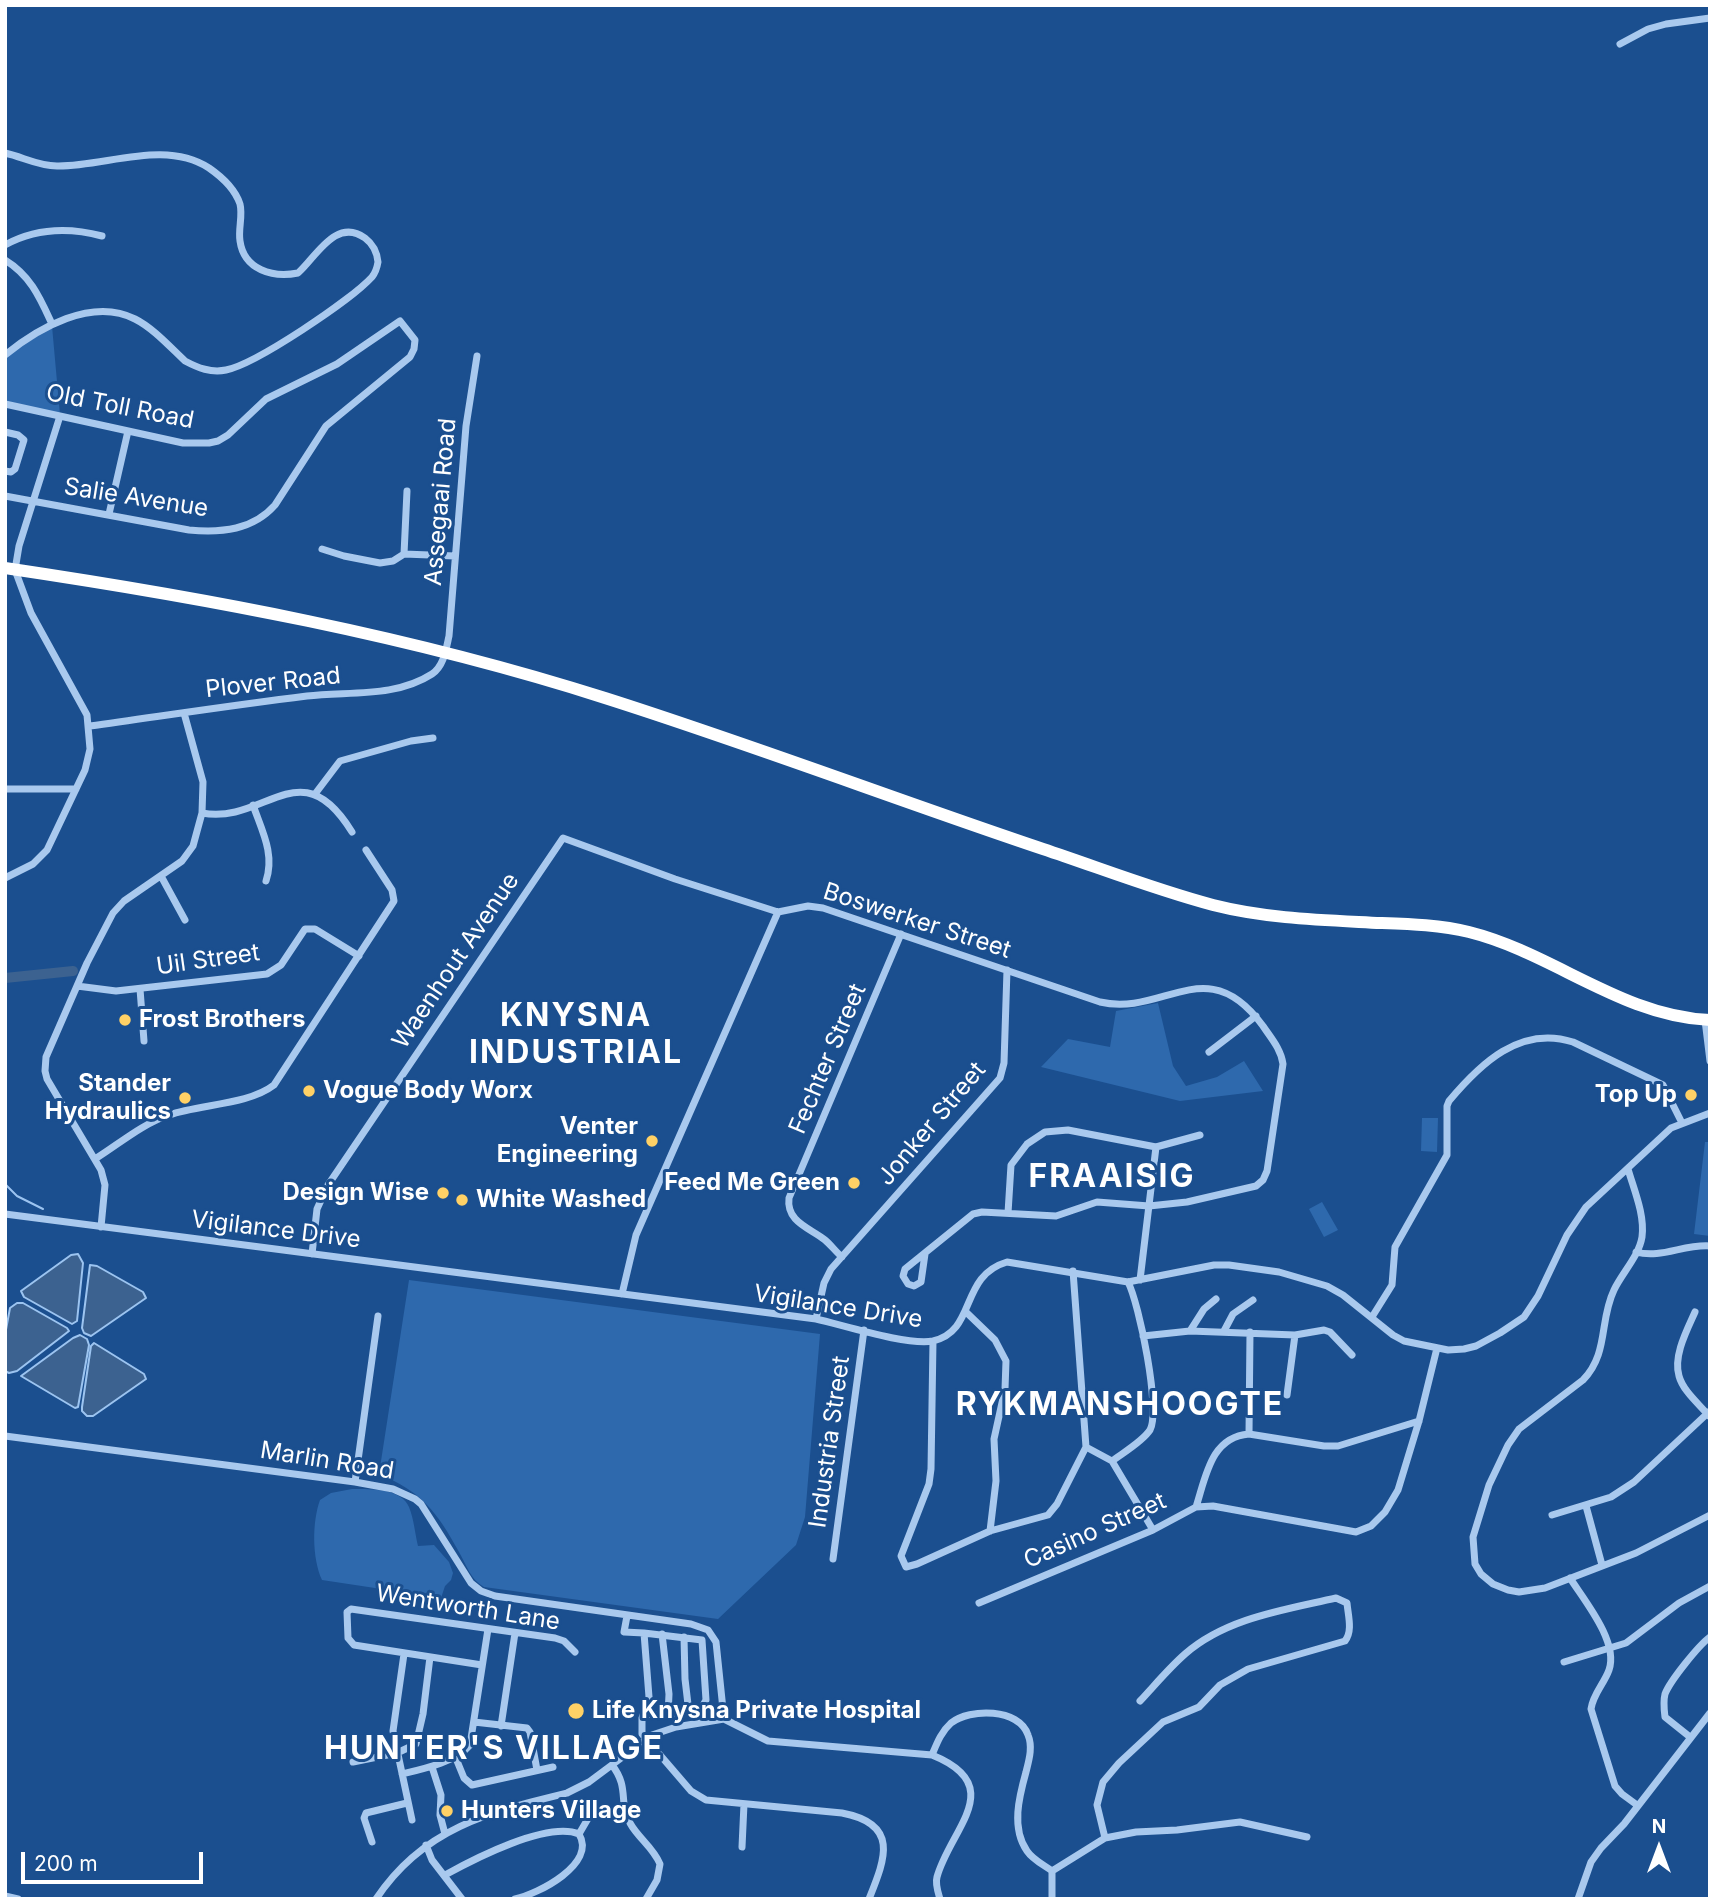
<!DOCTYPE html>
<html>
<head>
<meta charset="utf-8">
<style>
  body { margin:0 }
  #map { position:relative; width:1715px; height:1904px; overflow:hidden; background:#1b4f8f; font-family:Inter,sans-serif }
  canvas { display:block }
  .frame { position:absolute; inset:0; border:7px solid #fff; pointer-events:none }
  .north { position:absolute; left:1624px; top:1813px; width:70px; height:70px; -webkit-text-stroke:5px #1b4f8f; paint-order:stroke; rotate:0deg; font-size:19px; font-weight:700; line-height:28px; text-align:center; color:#fff }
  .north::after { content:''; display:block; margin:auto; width:24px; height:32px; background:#fff; clip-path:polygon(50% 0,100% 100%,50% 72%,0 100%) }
  .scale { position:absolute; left:21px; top:1852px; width:182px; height:32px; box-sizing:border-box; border:4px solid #fff; border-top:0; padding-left:9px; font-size:21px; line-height:24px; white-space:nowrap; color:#fff; -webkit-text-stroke:5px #1b4f8f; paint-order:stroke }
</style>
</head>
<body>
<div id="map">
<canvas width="1715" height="1904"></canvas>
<div class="frame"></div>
<div class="north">N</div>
<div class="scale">200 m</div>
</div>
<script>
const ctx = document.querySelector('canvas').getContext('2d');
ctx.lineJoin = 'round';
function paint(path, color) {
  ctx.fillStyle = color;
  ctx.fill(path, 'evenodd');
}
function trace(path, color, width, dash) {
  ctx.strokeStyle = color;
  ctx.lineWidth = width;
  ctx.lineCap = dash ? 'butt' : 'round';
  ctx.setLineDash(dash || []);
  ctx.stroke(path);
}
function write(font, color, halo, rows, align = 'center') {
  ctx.font = font + ' Inter,sans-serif';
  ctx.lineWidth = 6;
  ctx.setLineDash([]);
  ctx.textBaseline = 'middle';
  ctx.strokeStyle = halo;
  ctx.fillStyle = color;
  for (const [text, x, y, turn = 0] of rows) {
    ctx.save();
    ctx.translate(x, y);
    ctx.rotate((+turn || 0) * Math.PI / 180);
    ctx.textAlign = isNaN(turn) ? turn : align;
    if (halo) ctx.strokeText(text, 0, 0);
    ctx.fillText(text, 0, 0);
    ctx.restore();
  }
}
paint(new Path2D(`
  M52,326L60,415L5,402V357Z
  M1158,1003L1173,1066L1186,1086L1217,1077L1244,1061L1263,1091L1180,1101L1041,1067L1068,1039L1110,1047L1116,1011Z
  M1422,1118H1438L1437,1152L1421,1151Z
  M1705,1142H1710V1236L1694,1234Z
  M1322,1202L1338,1230L1324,1237L1309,1209Z
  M409,1280L820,1334L805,1517L796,1545L718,1619L484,1587C470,1579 467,1566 459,1552C438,1513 421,1491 379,1474Z
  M352,1489C370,1489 401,1488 409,1507C414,1519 415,1534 418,1546L434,1545L449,1562L453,1573L451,1580L445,1586L441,1598L322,1580C312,1558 312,1522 320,1500L331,1493Z`), '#2e69ad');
const water = new Path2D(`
  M78,1254L83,1263L77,1321L72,1324L24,1297L21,1291L71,1255Z
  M90,1265L97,1266L143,1292L146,1298L91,1336L84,1333L82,1328Z
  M17,1303H23L67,1328L69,1331L17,1371L9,1373L5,1371V1335L10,1308Z
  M80,1335L87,1339L89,1345L78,1407L75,1408L21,1376L73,1338Z
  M94,1343L144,1374L146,1379L93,1416H87L82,1411V1407L91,1346Z`);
paint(water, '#3c6290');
trace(water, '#9cc4f0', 2);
trace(new Path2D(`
  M5,1184L17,1196L43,1209`), '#9cc4f0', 2);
trace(new Path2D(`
  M5,978L73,971`), '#3c6290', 10);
trace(new Path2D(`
  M1620,44L1648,29L1666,24L1710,18
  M5,153C23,157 38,166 57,166C105,167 164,139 209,168C222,177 235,189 240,204C243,216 238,229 240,241C244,270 273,278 298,273C316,257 336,217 365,238C373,244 377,252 378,262C377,268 376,272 372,277C351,300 256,364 226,370C211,373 198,368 185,361C170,347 153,328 135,319C92,297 38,328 5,355
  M5,245C36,228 68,227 102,236
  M5,260C31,276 40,298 52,324
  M5,404L183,443H209L218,441L228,435L266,399L337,364L400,321L415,340L414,349L410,357L326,426L275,505C253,530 222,533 189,530L5,496
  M5,432L18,435L24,440L15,469L11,472L5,471
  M109,514L128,431
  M322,549L344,556L380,563L393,561L404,554L455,556
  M404,554L407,491
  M90,726C162,716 234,705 307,696C348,691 395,698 432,674C444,666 446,649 449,636L466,426L477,356
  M5,789H76
  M315,794L340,761L411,741L433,738
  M253,805C262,831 275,854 266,881
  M202,813C266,825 300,748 352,832
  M161,876L185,920
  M5,878L33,864L47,850L85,770L90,749L87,715L31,613L15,570L19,546L60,416
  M77,986L116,991L267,974L281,965L305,929H315L359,956
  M140,989L144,1041
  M1705,1020L1710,1061
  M1209,1052L1256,1016
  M95,1159C119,1144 142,1124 169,1115C200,1104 248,1105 274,1085L394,901L392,890L366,850
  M1628,1169C1634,1190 1645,1215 1642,1237C1639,1256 1622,1273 1614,1290C1599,1321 1609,1353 1583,1380L1519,1429L1508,1445L1489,1485L1473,1537L1475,1564L1481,1574L1493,1584L1508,1590L1519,1592L1545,1588L1636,1553L1710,1515
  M1008,1213L1011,1165L1027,1144L1045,1132L1068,1130L1156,1147L1200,1135
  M5,1214L816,1319C843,1325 908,1346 933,1341C977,1331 959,1276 1007,1262L1128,1282L1214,1265H1229L1279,1272L1327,1286L1343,1295L1393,1335L1404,1341L1448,1350L1464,1349L1476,1346L1500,1333L1524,1317L1538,1296L1567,1235L1586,1207L1671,1128L1710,1113
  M101,1227L105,1185L101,1170L47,1079L45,1071L46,1057L87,963L113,913L124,901L182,861L193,846L202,813L203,782L184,713
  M1636,1252C1661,1259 1684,1244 1710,1246
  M312,1254L317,1209L328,1185L563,838L675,879L778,912L808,906L823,908L1100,1002C1164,1017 1207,949 1263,1026C1271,1038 1281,1049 1283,1064L1267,1171L1263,1180L1256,1186L1187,1202L1149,1206L1097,1202L1056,1216L982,1212L973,1214L905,1269L903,1276L908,1284L914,1286L921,1282L925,1254
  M842,1257C836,1252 831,1245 825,1240C810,1228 786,1222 789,1198L901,934
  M1073,1271L1086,1447
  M1140,1280L1156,1147
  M622,1294L636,1235L778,912
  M966,1312L995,1340L1006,1361L1005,1389L994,1439L996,1481L990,1531
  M1695,1312C1687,1330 1673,1356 1679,1376C1683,1391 1699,1404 1709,1416
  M1372,1317L1392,1285L1395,1247L1447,1155V1106L1449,1101C1480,1064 1520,1025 1573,1042L1663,1085L1682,1123
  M816,1319L824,1283L831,1269L1000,1078L1004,1063L1007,970
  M1190,1331L1204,1309L1216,1299
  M1224,1331L1233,1314L1253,1300
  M1143,1336L1190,1331L1295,1335L1324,1330L1330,1332L1352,1355
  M933,1341L931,1469L929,1484L901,1556L906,1567L917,1564L990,1531L1048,1515L1057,1504L1086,1447
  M1287,1395L1295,1335
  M1249,1434L1250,1332
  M5,1436L355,1482L393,1489L415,1499L421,1504L471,1583L481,1591L495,1596L691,1624L708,1630L716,1642L724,1719
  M1086,1447L1112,1461
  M1112,1461C1124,1452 1142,1442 1150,1430C1161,1410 1139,1303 1128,1282
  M1112,1461L1153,1530
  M355,1482L378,1316
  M1586,1506L1602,1565
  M1196,1507C1206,1476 1211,1437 1249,1434L1324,1446H1338L1419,1421
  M1552,1515L1611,1497L1634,1482L1710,1411
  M833,1559L864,1330
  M1570,1578C1584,1600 1619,1642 1609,1670C1604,1684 1593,1694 1591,1709L1615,1786L1622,1794L1637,1805
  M979,1603L1153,1530L1196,1507L1213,1506L1356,1532L1371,1526L1385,1512L1398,1490L1419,1421L1437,1348
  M627,1616L624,1632L644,1633
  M662,1634L669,1694L668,1715
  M684,1637L685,1679L689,1713
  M404,1654L393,1731L412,1820
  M1564,1662L1626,1643L1679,1603L1710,1586
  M482,1665L354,1645L348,1638L347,1612L351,1609L555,1638L564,1641L575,1652
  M645,1714L668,1715L697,1711L701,1709L706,1700L702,1640L644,1633L649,1697L642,1718V1734L691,1791L706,1800L842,1813C900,1824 885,1859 869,1899
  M724,1719L768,1741L932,1755C1009,1786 950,1829 937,1877C935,1884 938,1892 940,1899
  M474,1722L527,1728L530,1732L537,1770
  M501,1726L515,1633
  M1690,1737L1665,1717C1664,1709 1663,1702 1665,1694C1670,1681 1698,1646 1710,1637
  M932,1755C937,1743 941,1732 951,1723C970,1708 1019,1708 1028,1735C1033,1747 1029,1760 1026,1772C1019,1797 1011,1828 1027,1851C1033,1860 1044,1865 1052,1871
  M455,1756L464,1778L472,1785L553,1767
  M353,1762L397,1753L416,1744L423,1714L430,1657
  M612,1765C630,1788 618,1803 630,1823C638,1838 653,1847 660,1864L657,1880L646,1899
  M432,1767L441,1795L440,1815L445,1834
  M402,1774C423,1769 456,1762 470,1745L488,1629
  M579,1834L593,1810
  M1105,1838L1097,1805L1103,1782L1119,1763L1163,1722L1199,1707L1220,1685L1248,1669L1345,1641C1353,1631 1348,1615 1347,1603L1336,1598C1284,1610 1226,1618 1185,1654C1169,1668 1155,1685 1140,1701
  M372,1842L364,1818L366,1813L407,1803
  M426,1845L432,1860L462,1899
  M742,1847L744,1804
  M1052,1871L1105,1838L1136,1832L1177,1830L1240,1822L1307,1837
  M1052,1871V1899
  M445,1875C474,1859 547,1821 579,1834
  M5,1896L18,1899
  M376,1899C423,1828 489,1812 567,1793L589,1782L652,1735L676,1727L724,1719
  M515,1899C538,1894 597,1864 579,1834
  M1578,1899L1591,1862L1601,1848L1624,1824L1710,1713`), '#a9c9ee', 7);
trace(new Path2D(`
  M5,568C207,598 411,636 605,698C753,745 897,800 1043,849C1100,868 1156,890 1213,905C1268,919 1324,920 1381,923C1410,924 1441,925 1469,932C1553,953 1621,1016 1710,1020`), '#fff', 12);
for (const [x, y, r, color] of [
  [125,1020,7,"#ffd166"],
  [309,1091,7,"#ffd166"],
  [1691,1095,7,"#ffd166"],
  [185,1098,7,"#ffd166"],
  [652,1141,7,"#ffd166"],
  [854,1183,7,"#ffd166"],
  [443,1193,7,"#ffd166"],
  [462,1200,7,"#ffd166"],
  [576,1711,9,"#ffd166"],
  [447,1811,7,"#ffd166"]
]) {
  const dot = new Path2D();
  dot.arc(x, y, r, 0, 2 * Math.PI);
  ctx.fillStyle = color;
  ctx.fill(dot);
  trace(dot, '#1b4f8f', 2.5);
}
write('24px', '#fff', '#1b4f8f', [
  ["Old Toll Road",120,407,11],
  ["Salie Avenue",136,498,9],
  ["Assegaai Road",441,502,-85],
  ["Plover Road",273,683,-6],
  ["Boswerker Street",917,921,18],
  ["Uil Street",208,960,-8],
  ["Waenhout Avenue",456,961,-56],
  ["Fechter Street",828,1059,-67],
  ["Jonker Street",932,1124,-50],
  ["Vigilance Drive",276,1230,7],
  ["Vigilance Drive",838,1307,9],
  ["Industria Street",830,1442,-82],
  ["Marlin Road",327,1461,9],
  ["Casino Street",1095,1531,-24],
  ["Wentworth Lane",468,1608,9]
]);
write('bold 24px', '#fff', '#1b4f8f', [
  ["Frost Brothers",139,1020],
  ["Stander",171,1084,"right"],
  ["Hydraulics",171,1112,"right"],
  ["Vogue Body Worx",323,1091],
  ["Top Up",1677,1095,"right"],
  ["Venter",638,1127,"right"],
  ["Engineering",638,1155,"right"],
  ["Feed Me Green",840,1183,"right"],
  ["Design Wise",429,1193,"right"],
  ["White Washed",476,1200],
  ["Life Knysna Private Hospital",592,1711],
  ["Hunters Village",461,1811]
], 'left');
ctx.letterSpacing = '2px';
write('bold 32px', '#fff', '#1b4f8f', [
  ["KNYSNA",576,1016],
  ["INDUSTRIAL",576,1053],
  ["FRAAISIG",1112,1177],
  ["RYKMANSHOOGTE",1120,1405],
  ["HUNTER'S VILLAGE",494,1749]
]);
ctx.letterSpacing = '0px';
</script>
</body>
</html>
